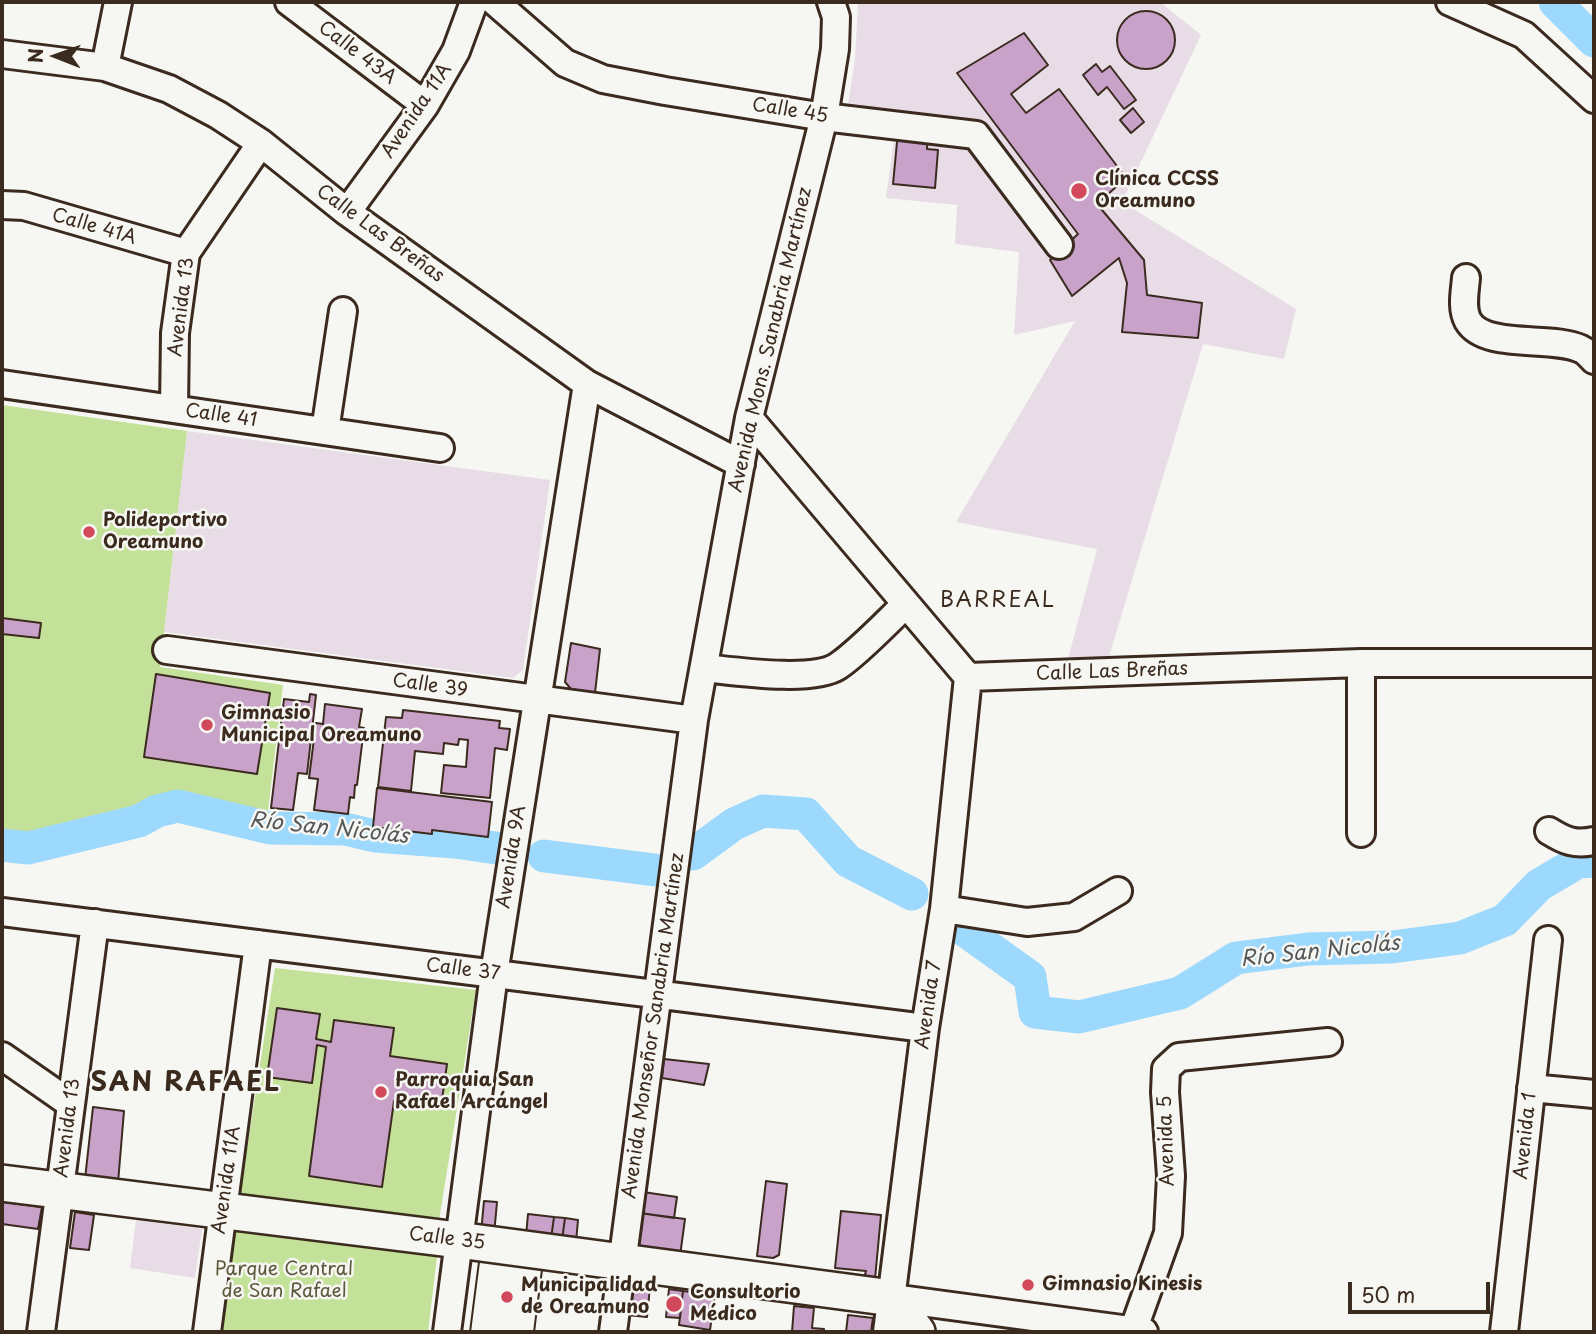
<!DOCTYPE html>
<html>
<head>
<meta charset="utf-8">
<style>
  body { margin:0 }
  #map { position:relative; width:1596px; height:1334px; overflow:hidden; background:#f6f6f2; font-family:"Playpen Sans",sans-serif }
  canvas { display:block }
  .frame { position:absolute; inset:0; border:4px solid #3b2a1e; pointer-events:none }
  .north { position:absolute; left:21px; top:21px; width:70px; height:70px; -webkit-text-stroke:5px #f6f6f2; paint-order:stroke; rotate:271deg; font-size:19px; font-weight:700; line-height:28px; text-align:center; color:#3b2a1e }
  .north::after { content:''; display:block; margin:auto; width:24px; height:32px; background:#3b2a1e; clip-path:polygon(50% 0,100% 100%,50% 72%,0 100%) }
  .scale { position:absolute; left:1348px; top:1282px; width:142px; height:32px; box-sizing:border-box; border:4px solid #3b2a1e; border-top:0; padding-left:9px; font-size:21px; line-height:24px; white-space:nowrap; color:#3b2a1e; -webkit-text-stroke:5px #f6f6f2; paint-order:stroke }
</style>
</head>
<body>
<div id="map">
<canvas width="1596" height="1334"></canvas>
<div class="frame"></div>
<div class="north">N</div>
<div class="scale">50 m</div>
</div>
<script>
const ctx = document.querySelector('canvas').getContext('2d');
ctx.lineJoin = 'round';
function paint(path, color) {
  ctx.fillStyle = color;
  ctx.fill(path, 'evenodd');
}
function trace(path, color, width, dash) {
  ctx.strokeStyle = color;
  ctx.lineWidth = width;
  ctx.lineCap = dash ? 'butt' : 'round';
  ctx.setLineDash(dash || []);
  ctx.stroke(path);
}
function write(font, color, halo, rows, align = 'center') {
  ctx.font = font + ' "Playpen Sans",sans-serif';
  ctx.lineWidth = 5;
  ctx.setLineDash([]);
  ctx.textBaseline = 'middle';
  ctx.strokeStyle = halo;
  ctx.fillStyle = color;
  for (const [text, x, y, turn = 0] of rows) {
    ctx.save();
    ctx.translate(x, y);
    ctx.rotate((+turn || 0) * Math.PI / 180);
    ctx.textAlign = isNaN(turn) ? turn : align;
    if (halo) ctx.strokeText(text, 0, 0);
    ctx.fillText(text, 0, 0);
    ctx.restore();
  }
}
paint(new Path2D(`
  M858,2H1160L1201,35L1122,202L1296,309L1284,359L1203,344L1108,660L1068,659L1097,549L956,522L1075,321L1014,335L1019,252L955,244L957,205L886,198L894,139L844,130L855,59Z
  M187,431L550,480L523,670L513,678L164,632Z
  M136,1220L202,1229L195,1278L130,1268Z`), '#e8dde6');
paint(new Path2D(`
  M2,405L187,431L160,667L283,685L268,811L163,795L101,824L31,835L2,831Z
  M275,968L476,990L438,1227L239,1200ZM277,1009L319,1014L316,1039L331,1042L335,1020L394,1028L390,1056L447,1064L440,1107L394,1101L382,1186L309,1176L326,1047L317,1045L311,1083L267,1077Z
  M232,1223L438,1248L428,1332H219Z`), '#c3e198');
trace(new Path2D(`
  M1555,2L1594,41
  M2,845L28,848L139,821L157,811L178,806L270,828L345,829L375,836L455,842L496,848
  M693,854L734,824L763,811L806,814L848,861L912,894
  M544,856L655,870
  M956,924L1030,977L1035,1012L1079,1017L1180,993L1236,958L1308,949L1392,947L1460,938L1505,920L1539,885L1578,862L1594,861`), '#9cd9fd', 33);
const building = new Path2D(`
  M1117 40a29 29 0 1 1 58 0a29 29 0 1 1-58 0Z
  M1024,33L1048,65L1011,94L1026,113L1059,89L1126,178L1097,204L1144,260L1147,295L1202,303L1198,338L1122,332L1127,283L1119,258L1072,296L1050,260L1078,234L957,73Z
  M1096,64L1102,72L1110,66L1136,100L1124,109L1107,87L1098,95L1083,75Z
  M1133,108L1144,122L1131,133L1120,120Z
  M898,132L928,135L927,149L938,150L935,188L893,184Z
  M2,618L41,623L39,638L2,634Z
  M571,643L600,649L595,693L571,689L565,682Z
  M156,674L270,693L257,774L144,757Z
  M310,694L316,695L307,774L298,773L293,810L271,808L284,699L309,702Z
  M325,704L362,709L359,727L364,728L357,785H355L354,798L350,797L348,814L314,810L318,779L309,778L316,723L323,724Z
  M403,710L500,721L499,728L510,729L507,750L495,748L490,798L441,793L444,765L466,767L468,740L459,739L458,745L444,743L443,754L415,751L411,791L378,787L386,717L402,718Z
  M377,788L492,802L488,837L432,830V834L373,827Z
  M277,1008L320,1014L316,1039L331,1042L334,1020L394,1028L390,1056L447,1064L441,1107L394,1101L382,1187L309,1176L326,1047L317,1045L312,1083L267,1077Z
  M664,1059L709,1064L704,1085L662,1078Z
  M93,1107L124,1111L118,1183L85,1179Z
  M766,1181L787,1184L779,1255L773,1258L757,1256Z
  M643,1192L677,1197L674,1218L640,1213Z
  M484,1201L497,1202L494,1235L481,1233Z
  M3,1202L42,1207L38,1229L2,1224Z
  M841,1211L881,1215L875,1279L864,1278L866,1271L835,1268Z
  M75,1212L94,1215L89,1250L70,1248Z
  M640,1213L685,1219L680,1256L635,1250Z
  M528,1214L554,1217L551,1239L526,1236Z
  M554,1217L565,1218L562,1240L551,1239Z
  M565,1218L578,1220L576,1242L562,1240Z
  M480,1254L543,1262L534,1332H470Z
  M480,1254L543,1262L534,1332H470Z
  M630,1285L650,1287L647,1317L627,1315Z
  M669,1289L683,1291L680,1318L666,1317Z
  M683,1291L715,1295L710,1330L679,1325Z
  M794,1306L814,1308L812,1328L824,1329V1332H792Z
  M848,1315L873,1318L871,1332H846Z`);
paint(building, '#c9a2ca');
trace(building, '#3b2a1e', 2);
const minor = new Path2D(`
  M289,2L425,105
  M495,2L565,63L603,79L665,91L824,117L976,135L1059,245
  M1450,2L1524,35L1594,99
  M2,54L105,67L169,89L218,115L261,143L347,212L587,384L741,464
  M105,67L118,2
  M2,205L24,206L186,253
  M347,212L425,105L456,51L474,2
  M1466,278C1465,291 1461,308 1468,321C1485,350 1552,335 1581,349C1586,351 1590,356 1594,360
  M2,384L440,448
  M174,409L175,333L186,253L261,143
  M749,418L968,677
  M325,431L343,311
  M167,650L694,720
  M704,668C734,671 813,683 838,666C859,652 886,623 906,604
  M968,677L1361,663H1594
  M1549,831C1565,841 1575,845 1594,841
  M1361,833V663
  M944,909L1027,922L1074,917L1118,891
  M2,912L925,1028
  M2,1056L71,1104
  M1531,1088L1594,1094
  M892,1298L1144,1332
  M1133,1331L1168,1233L1171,1176L1165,1092L1166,1069L1179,1057L1328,1042
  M41,1332L95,923
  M207,1332L258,944
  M447,1332L494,974L587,384
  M613,1332L694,720L749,418L824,117L835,49L836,17L831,2
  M887,1332L925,1028L944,909L968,677
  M1504,1332L1548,940`);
const major = new Path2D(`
  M2,1183L458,1240L892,1298L917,1332`);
trace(minor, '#3b2a1e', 32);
trace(major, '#3b2a1e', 40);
trace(minor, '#f6f6f2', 26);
trace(major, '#f6f6f2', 35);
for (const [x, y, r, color] of [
  [1079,191,9,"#d1495b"],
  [89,532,7,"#d1495b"],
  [207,725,7,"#d1495b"],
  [381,1092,7,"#d1495b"],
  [1028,1285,7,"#d1495b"],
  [507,1297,7,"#d1495b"],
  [674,1304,9,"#d1495b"]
]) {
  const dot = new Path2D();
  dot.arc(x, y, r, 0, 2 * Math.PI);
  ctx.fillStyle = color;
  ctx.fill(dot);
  trace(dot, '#f6f6f2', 2.5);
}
write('19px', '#3b2a1e', '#f6f6f2', [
  ["Calle 43A",357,53,37],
  ["Avenida 11A",417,111,-56],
  ["Calle 45",790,111,9],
  ["Calle 41A",94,227,16],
  ["Calle Las Breñas",380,234,36],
  ["Avenida 13",182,307,-83],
  ["Avenida Mons. Sanabria Martínez",771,340,-77],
  ["Calle 41",221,416,8],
  ["Calle Las Breñas",1112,672,-2],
  ["Calle 39",430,686,8],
  ["Avenida 9A",512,857,-81],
  ["Calle 37",463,970,7],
  ["Avenida 7",929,1005,-82],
  ["Avenida Monseñor Sanabria Martínez",654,1026,-82],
  ["Avenida 13",68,1128,-83],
  ["Avenida 1",1526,1136,-84],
  ["Avenida 5",1167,1141,-92],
  ["Avenida 11A",227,1180,-82],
  ["Calle 35",447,1239,7]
]);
write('bold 19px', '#3b2a1e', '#f6f6f2', [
  ["Clínica CCSS",1095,180],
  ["Oreamuno",1095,202],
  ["Polideportivo",103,521],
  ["Oreamuno",103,543],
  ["Gimnasio",221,714],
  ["Municipal Oreamuno",221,736],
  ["Parroquia San",395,1081],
  ["Rafael Arcángel",395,1103],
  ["Gimnasio Kinesis",1042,1285],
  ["Municipalidad",521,1286],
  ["de Oreamuno",521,1308],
  ["Consultorio",690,1293],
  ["Médico",690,1315]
], 'left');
write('19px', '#5d583c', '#f6f6f2', [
  ["Parque Central",284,1270],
  ["de San Rafael",284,1292]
]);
ctx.letterSpacing = '2px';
write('21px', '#3b2a1e', '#f6f6f2', [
  ["BARREAL",998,601]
]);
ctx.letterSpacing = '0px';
write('italic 21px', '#535656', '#f6f6f2', [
  ["Río San Nicolás",329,829,6],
  ["Río San Nicolás",1320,952,-6]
]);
ctx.letterSpacing = '2px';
write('bold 26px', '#3b2a1e', '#f6f6f2', [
  ["SAN RAFAEL",186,1084]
]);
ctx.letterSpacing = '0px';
</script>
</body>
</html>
